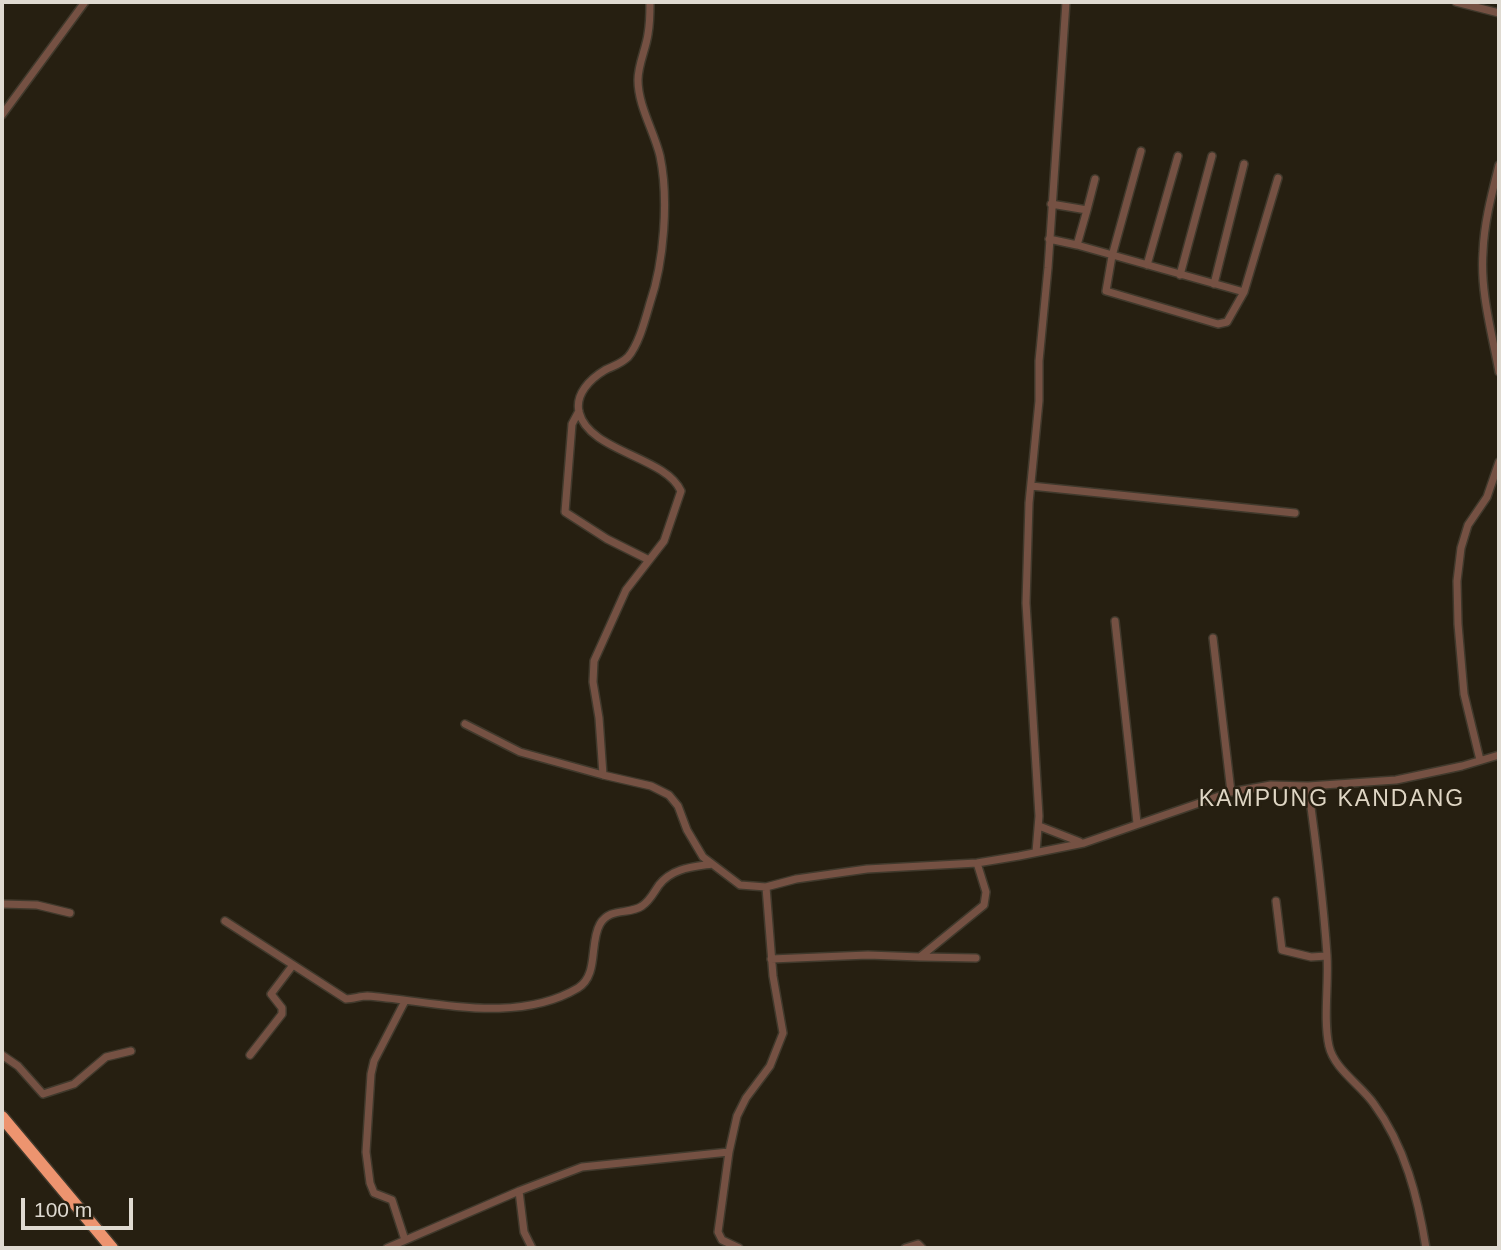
<!DOCTYPE html>
<html>
<head>
<meta charset="utf-8">
<style>
  body { margin:0 }
  #map { position:relative; width:1501px; height:1250px; overflow:hidden; background:#261f11; font-family:Arial,sans-serif }
  canvas { display:block }
  .frame { position:absolute; inset:0; border:4px solid #dfdad1; pointer-events:none }
  .scale { position:absolute; left:21px; top:1198px; width:112px; height:32px; box-sizing:border-box; border:4px solid #dfdad1; border-top:0; padding-left:9px; font-size:21px; line-height:24px; white-space:nowrap; color:#dfdad1; -webkit-text-stroke:5px #261f11; paint-order:stroke }
</style>
</head>
<body>
<div id="map">
<canvas width="1501" height="1250"></canvas>
<div class="frame"></div>
<div class="scale">100 m</div>
</div>
<script>
const ctx = document.querySelector('canvas').getContext('2d');
ctx.lineJoin = 'round';
function trace(path, color, width, dash) {
  ctx.strokeStyle = color;
  ctx.lineWidth = width;
  ctx.lineCap = dash ? 'butt' : 'round';
  ctx.setLineDash(dash || []);
  ctx.stroke(path);
}
function write(font, color, halo, rows, align = 'center') {
  ctx.font = font + ' Arial,sans-serif';
  ctx.lineWidth = 5;
  ctx.setLineDash([]);
  ctx.textBaseline = 'middle';
  ctx.strokeStyle = halo;
  ctx.fillStyle = color;
  for (const [text, x, y, turn = 0] of rows) {
    ctx.save();
    ctx.translate(x, y);
    ctx.rotate((+turn || 0) * Math.PI / 180);
    ctx.textAlign = isNaN(turn) ? turn : align;
    if (halo) ctx.strokeText(text, 0, 0);
    ctx.fillText(text, 0, 0);
    ctx.restore();
  }
}
const street = new Path2D(`
  M650,2C650,12 650,23 648,34C646,49 638,64 638,80C638,106 654,131 660,156C669,199 664,262 650,303C645,320 639,344 628,357C621,364 613,366 605,370C590,379 575,394 579,412C589,452 665,456 681,491L664,541L626,590L594,661L593,682L599,718L603,775L651,786L669,795L678,806L687,830L703,857L740,885L766,887L773,976L783,1033L770,1066L746,1098L737,1116L729,1152
  M1456,2L1499,13
  M2,115L85,2
  M1141,151L1112,256L1106,291L1218,324L1227,322L1244,292
  M1499,165C1492,193 1484,223 1483,252C1480,292 1492,333 1499,372
  M1051,204L1087,210L1095,179
  M1087,210L1077,245L1244,292L1278,178
  M1049,239L1077,245
  M1147,265L1178,156
  M1180,275L1212,156
  M1214,284L1244,164
  M579,411L572,424L565,512L607,539L649,560
  M1031,486L1295,513
  M1115,621L1137,823
  M1213,638L1231,792
  M465,724L520,752L603,775
  M1480,760L1464,694L1458,624L1457,581L1461,548L1468,525L1487,497L1499,462
  M1308,786L1396,780L1462,766L1499,755
  M1039,826L1080,842
  M1036,852L1039,816L1026,603L1029,503L1039,401V361L1048,268L1066,2
  M766,887L796,879L867,869L977,863L1019,856L1084,843L1231,792L1271,785L1308,786C1316,842 1323,898 1327,955C1329,983 1323,1019 1329,1046C1334,1069 1361,1085 1374,1104C1405,1146 1418,1198 1426,1248
  M1276,901L1282,950L1311,957L1327,956
  M2,904L37,905L70,913
  M225,921L346,999C354,999 360,996 367,996C434,1001 516,1025 578,988C599,975 589,943 600,924C610,907 629,915 642,906C650,901 654,892 659,885C672,868 692,867 712,864
  M921,957L976,958
  M771,959L868,955L920,957L984,905L986,892L977,863
  M405,1001L374,1061L371,1074L366,1152L370,1183L374,1193L392,1200L405,1240
  M2,1055L18,1066L43,1094L74,1084L106,1057L131,1051
  M250,1055L282,1014V1008L271,994L293,965
  M519,1191L524,1232L532,1248
  M387,1248L519,1191L582,1167L729,1152L718,1232L722,1240L739,1248
  M905,1248L918,1244L922,1248`);
const highway = new Path2D(`
  M2,1117L112,1248`);
trace(street, '#40392c', 10);
trace(highway, '#40392c', 15);
trace(street, '#755143', 7);
trace(highway, '#ed946f', 12);
ctx.letterSpacing = '2px';
write('23px', '#dfd6c4', '#261f11', [
  ["KAMPUNG KANDANG",1332,800]
]);
ctx.letterSpacing = '0px';
</script>
</body>
</html>
